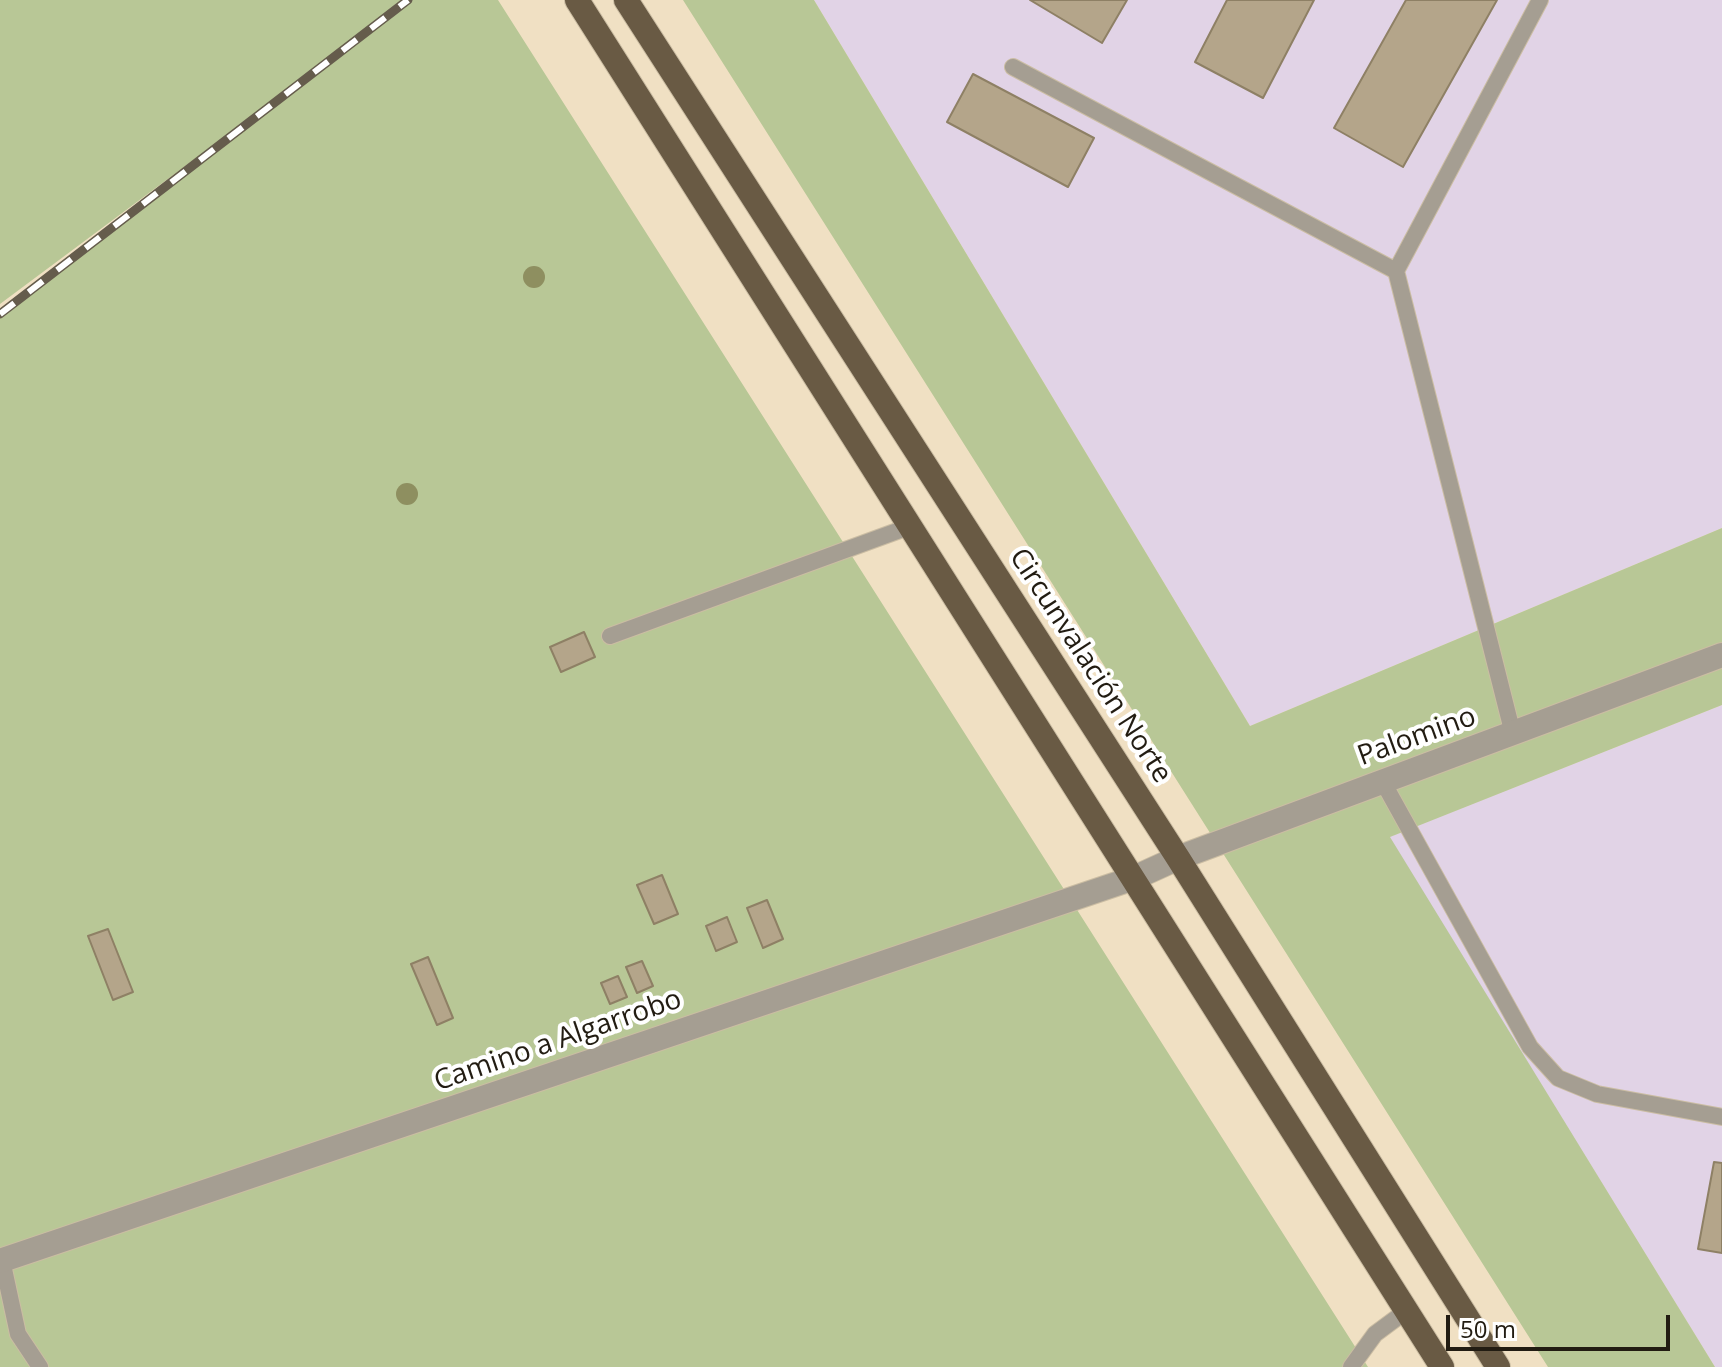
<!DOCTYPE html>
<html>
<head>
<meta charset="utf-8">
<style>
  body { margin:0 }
  #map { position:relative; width:1722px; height:1367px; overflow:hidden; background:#f0e0c3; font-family:"Open Sans",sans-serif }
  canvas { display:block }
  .scale { position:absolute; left:1446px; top:1315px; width:224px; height:36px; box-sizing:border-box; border:4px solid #221c12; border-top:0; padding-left:10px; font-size:24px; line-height:28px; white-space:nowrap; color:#221c12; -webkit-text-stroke:6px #fff; paint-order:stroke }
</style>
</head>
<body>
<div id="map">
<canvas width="1722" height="1367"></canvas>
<div class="scale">50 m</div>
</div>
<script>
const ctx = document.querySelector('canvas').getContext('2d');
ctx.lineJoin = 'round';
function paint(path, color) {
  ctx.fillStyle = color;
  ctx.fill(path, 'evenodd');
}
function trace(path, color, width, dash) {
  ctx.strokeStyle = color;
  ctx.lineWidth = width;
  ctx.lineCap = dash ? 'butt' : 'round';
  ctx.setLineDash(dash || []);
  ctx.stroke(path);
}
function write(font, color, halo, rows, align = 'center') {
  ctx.font = font + ' "Open Sans",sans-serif';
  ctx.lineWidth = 8;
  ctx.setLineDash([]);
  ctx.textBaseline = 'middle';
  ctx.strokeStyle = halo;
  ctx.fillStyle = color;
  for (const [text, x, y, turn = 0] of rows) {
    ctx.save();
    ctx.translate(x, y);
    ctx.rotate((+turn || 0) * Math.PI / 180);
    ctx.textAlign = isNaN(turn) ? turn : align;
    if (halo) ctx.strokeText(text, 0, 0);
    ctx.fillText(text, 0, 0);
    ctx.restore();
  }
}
paint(new Path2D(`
  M814,0H1722V528L1250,726Z
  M1722,705V1367H1715L1389,837Z`), '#e1d3e6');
paint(new Path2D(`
  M0,0H498L1368,1367H0V314L357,38L0,304Z
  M683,0H814L1250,726L1722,528V705L1390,837L1715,1367H1548Z`), '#b8c796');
const building = new Path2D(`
  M1030,0H1127L1102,43Z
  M1227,0H1314L1263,98L1195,62Z
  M1406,0H1497L1403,167L1334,128Z
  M973,74L1094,138L1068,187L947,122Z
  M584,632L595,657L561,672L550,647Z
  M662,875L678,914L654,924L637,885Z
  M767,900L783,939L763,948L747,908Z
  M727,917L737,942L716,951L706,926Z
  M108,929L133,992L113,1000L88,936Z
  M428,957L453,1018L437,1025L411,964Z
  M642,961L653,986L637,993L626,967Z
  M618,976L627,997L610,1004L601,983Z
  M1714,1162L1722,1163V1253L1698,1249Z`);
paint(building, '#b4a58a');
trace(building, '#8e8065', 2);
const service = new Path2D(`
  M1013,67L1396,271
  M610,636L911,526
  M1513,734L1396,271L1540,0
  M1383,782L1530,1047L1558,1078L1597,1094L1722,1117
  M2,1260L18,1334L40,1367
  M1351,1367L1375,1334L1406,1311`);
const tertiary = new Path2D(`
  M0,1261L1134,878L1178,858L1722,655`);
const trunk = new Path2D(`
  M577,0L1442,1367
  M626,0L1178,858L1498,1367`);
trace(service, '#cbbda3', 18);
trace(tertiary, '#cbbda3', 26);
trace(trunk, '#cbbda3', 26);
trace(service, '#a59e92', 16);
trace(tertiary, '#a59e92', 24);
trace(trunk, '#695a44', 24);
const rail = new Path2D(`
  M0,314L408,0`);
trace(rail, '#655c4c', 9);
trace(rail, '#fff', 6, [18]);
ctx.fillStyle = '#8e8f60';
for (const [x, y] of [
  [534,277],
  [407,494]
]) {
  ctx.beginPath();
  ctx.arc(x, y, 11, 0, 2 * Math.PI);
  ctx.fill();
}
write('28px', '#221c12', '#fff', [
  ["Circunvalación Norte",1090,666,57],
  ["Palomino",1417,737,-20],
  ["Camino a Algarrobo",558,1041,-19]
]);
</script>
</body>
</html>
